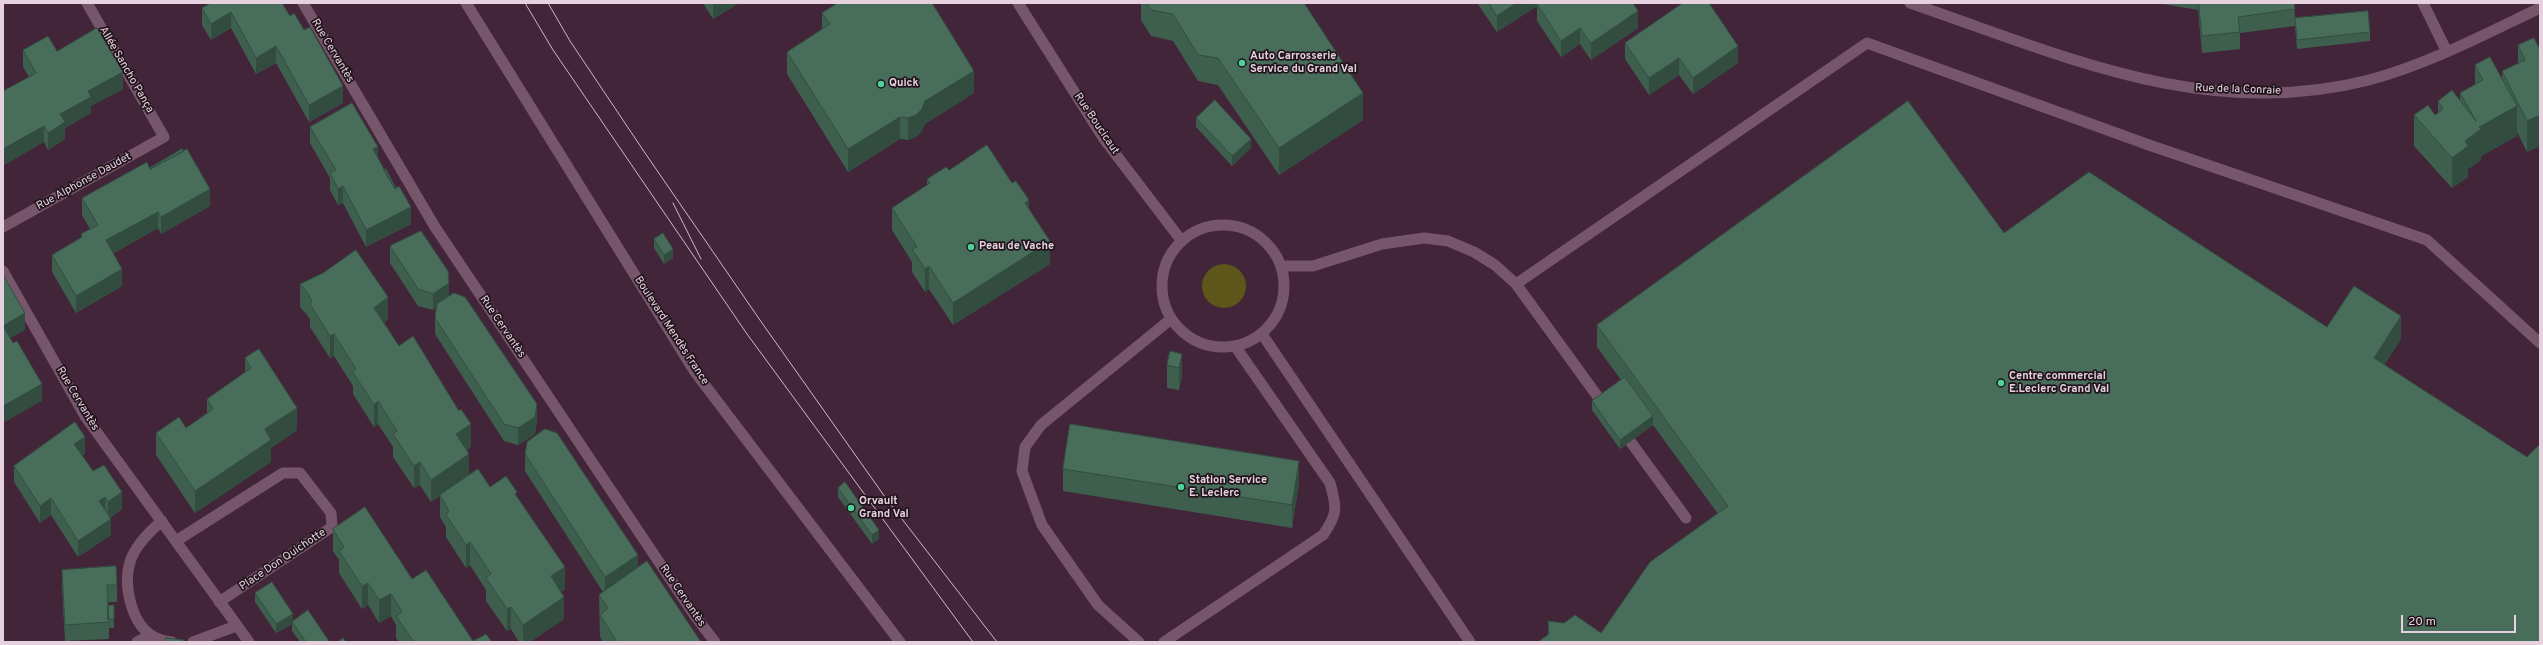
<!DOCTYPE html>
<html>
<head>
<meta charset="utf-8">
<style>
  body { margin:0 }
  #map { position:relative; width:2543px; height:645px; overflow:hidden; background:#432539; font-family:Overpass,sans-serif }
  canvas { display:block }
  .frame { position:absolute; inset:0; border:4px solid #e6d2de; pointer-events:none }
  .scale { position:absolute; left:2401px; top:615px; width:115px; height:18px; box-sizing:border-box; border:2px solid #e6d2de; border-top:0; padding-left:5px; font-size:12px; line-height:14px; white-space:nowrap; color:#e6d2de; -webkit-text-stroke:3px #21141c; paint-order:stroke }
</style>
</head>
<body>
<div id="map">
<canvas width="2543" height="645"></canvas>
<div class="frame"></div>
<div class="scale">20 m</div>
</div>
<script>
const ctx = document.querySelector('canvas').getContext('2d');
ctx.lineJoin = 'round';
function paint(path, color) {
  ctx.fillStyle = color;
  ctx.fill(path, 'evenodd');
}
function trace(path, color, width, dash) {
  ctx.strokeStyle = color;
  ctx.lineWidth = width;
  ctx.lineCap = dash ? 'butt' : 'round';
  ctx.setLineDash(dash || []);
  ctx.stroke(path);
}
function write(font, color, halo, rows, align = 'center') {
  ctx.font = font + ' Overpass,sans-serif';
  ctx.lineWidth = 3.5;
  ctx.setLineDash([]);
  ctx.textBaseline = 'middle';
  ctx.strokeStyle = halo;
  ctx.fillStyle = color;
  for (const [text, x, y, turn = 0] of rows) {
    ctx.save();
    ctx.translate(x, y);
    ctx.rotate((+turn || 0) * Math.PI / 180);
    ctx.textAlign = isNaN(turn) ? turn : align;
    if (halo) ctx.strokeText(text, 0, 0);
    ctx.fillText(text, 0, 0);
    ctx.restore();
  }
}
paint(new Path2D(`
  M1202 286a22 22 0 1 1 44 0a22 22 0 1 1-44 0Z`), '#5d5519');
trace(new Path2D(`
  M1281,266H1313L1382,244L1424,238L1448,241L1474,252L1495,265L1516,284L1606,408
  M1516,284L1867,43L2149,145L2427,240L2540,343
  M1262,334L1470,642
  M1622,430L1686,518
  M1139,642L1098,605L1042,525L1022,471L1025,447L1041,425L1171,319
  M1164,642L1323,535C1338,514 1337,508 1330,483L1235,346`), '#77566b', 11);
trace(new Path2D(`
  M303,3L435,227L695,616L715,642
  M1018,3L1104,139L1181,240
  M1910,3C2062,55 2205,122 2369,80C2429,64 2485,34 2540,8
  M2423,3L2447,52
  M1162 286a61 61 0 1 1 122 0a61 61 0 1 1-122 0Z
  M3,227L164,137L87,3
  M3,271L85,416L249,642
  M162,521C150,531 135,546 130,562C123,584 131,622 151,635C157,639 165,641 172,642
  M176,541L283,473H300L331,513L332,527L219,602
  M137,642L151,635
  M193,642L236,626`), '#77566b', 11);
trace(new Path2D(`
  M466,3L695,372L900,642`), '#77566b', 11);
trace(new Path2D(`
  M525,3L553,50L747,334L973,642
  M548,3L570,41L645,153L762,323L885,497L997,642
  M673,203L701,259`), '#cfb9c7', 1);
paint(new Path2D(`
  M282,3L343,103L309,122L276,63L256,74L231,28L211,40L202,25V8Z
  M703,3H739L713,19Z
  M1141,3H1304L1363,120L1279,175L1218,85L1198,81L1173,41L1151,36L1141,20Z
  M1477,3H1538L1638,28L1591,60L1580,44L1561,57L1537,21V6L1497,32Z
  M2163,3H2294L2295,18L2370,32V41L2297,49L2295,26L2240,33V49L2202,53L2198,10L2163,4Z
  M822,13L974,93L925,124L922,131L916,137L908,140L900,139L848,172L787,74V52L822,29Z
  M1625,43L1738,63L1693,94L1679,75L1649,95L1625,59Z
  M2518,45L2540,50V146L2527,152L2517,132V136L2481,156V160L2468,169V177L2452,188L2414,146V115H2435L2438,113V101H2460V93L2475,84V65L2502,78V71L2518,63Z
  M23,50L57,51L123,89L91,106V113L65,128V139L48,150L44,142L29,77L23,67Z
  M1196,118L1251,148L1232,166L1196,127Z
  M310,127L378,158L411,224L366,247L343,203L338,205L330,190V178L310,143Z
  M150,168L210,206L161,234L158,228L114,253L122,286L76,313L52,272V255L81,238V234L90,229L82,215V198Z
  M949,170L1029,209L1050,264L953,325L929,289L925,292L912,272V262L892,230V208L927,185V179Z
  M2004,233L2327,327L2401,339L2384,365L2540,642L1548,635V621L1601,633L1718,514L1653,425L1620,449L1592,410V401L1621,380L1597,347V325Z
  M654,239L673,258L664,264L654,248Z
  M390,246L449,297L537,420L535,434L518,445L504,441L435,334V318L436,308L433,310L418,306L390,263Z
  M300,284L388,319L384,323L399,346L471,446L467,450L469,475L490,487L517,497L565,589L561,592L564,619L530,642H519L511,629L507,631L486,601V590L470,565L466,568L446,537V527L440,517V496L431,502L420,485L414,488L393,457V447L378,424L374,427L353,394V386L334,356L330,358L310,327V319L307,315L300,307Z
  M1182,354V376L1179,390L1167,388V365Z
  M245,358L297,430L271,448V462L195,513L156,455V433L186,428L207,413V399L245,373Z
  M85,454L82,456L93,471L122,509L110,518L111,535L78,557L51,515L40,523L14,482V466Z
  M525,454L638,567L701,642H603L600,637L599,595L603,592L525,471Z
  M1063,469L1299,483L1292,528L1063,491Z
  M838,488L879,539L872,544L838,497Z
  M333,529L412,579L473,641L492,642H399L396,638V625L391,616L379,623L368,605L362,609L339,573V560L333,551Z
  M62,570L117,585V602H107L108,605H114V628H109V639L65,641L62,586Z
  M255,593L293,620L329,642H300L292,631V624L276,633L255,602Z`), '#3e5f4e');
paint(new Path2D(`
  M713,3H739L713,19Z
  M1516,3H1538V5L1537,4V6L1497,32V16Z
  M1638,11V28L1591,60V43Z
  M231,12V28L211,40V24Z
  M1580,28V44L1561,57V41Z
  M276,46V63L256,74V58Z
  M1738,46V63L1693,94V78Z
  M1679,58V75L1649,95V78Z
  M974,71V93L925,124L922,131L916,137L908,140V118L925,101Z
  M123,72V89L91,106V113L65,128V139L48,150V133L60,114L88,91Z
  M343,86V103L309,122V105Z
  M1363,93V120L1279,175V148Z
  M2517,106V136L2481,156V160L2468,169V177L2452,188V158L2465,141L2479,127Z
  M2540,115V146L2527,152V121Z
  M900,117V139L848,172V149Z
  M44,126V142L3,166V149Z
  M1251,139V148L1232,166V156Z
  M378,147V163L373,149Z
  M343,186V203L338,205V189Z
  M210,189V206L161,234V217Z
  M1029,200V223L1025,203Z
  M411,207V224L366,247V230Z
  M158,212V228L106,257V240Z
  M1050,241V264L953,325V303Z
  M673,249V258L664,264V255Z
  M929,266V289L925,292V269Z
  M122,269V286L76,313V296Z
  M449,283V300L433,310V294Z
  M388,297V319L374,330V308Z
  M25,313V330L3,342V326Z
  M2401,316V339L2374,380V358Z
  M334,334V356L330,358V336Z
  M1182,354V376L1179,390V368Z
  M42,384V401L3,423V406Z
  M378,401V424L374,427V405Z
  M537,404V420L535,434L518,445V428Z
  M297,408V430L271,448V462L195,513V491L265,429Z
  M1653,416V425L1620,449V440Z
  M471,424V446L456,456V434Z
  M85,437V454L74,461V444Z
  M469,454V476L440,495V496L431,502V480Z
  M1299,461V483L1292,528V505Z
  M420,462V485L414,488V466Z
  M122,492V509L108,519V502Z
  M105,497V514L99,501Z
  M51,498V515L40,523V506Z
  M111,519V535L78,557V541Z
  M879,530V539L872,544V535Z
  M470,542V565L466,568V545Z
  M638,555V572L605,594V577Z
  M565,567V589L551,599V576Z
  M368,583V605L362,609V586Z
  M391,594V616L379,623V600Z
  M564,597V619L530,642H523V625Z
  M511,607V629L507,631V609Z
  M293,614V623L292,622V624L276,633V624Z`), '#324d40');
const building = new Path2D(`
  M211,3H282L290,16L294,13L304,30L310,27L343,86L309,105L276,46L256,58L231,12L211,24L202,8Z
  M838,3H932L974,71L925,101L922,109L916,115L908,118L900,117L848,149L787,52L830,24L822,13Z
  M1147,3H1304L1363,93L1279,148L1218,58L1198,55L1173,14L1151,10Z
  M1489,3H1516L1497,16Z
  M1538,3H1633L1638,11L1591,43L1580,28L1561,41L1537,4Z
  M1683,3H1709L1738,46L1693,78L1679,58L1649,78L1625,43Z
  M2199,3H2294L2295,9L2238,17L2240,32L2202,36Z
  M2368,11L2370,32L2297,40L2295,18Z
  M97,28L123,72L88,91L91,97L60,114L65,122L48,133L44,126L3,149V91L36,73L23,50L48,36L57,51Z
  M2534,38L2540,50V115L2527,121L2502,71L2525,60L2518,45Z
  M2490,57L2517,106L2479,127L2481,129L2465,141L2468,146L2452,158L2414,115L2428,105L2435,115L2443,109L2438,101L2452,90L2476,121L2460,93L2483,80L2475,65Z
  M1215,100L1251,139L1232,156L1196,118Z
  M1908,101L2004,233L2089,172L2327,327L2354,286L2401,316L2374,358L2527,457L2540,444V642H1538L1549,634L1548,621L1564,623L1575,615L1601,633L1650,562L1728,506L1597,325Z
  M352,103L378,147L373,149L395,189L399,186L411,207L366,230L343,186L338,189L330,173L336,170L310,127Z
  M987,145L1012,183L1016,181L1029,200L1025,203L1050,241L953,303L929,266L925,269L912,249L917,247L892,208L930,183L927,179L946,167L949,170Z
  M182,149L184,151L150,169V168Z
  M187,149L210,189L161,217L158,212L106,240L122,269L76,296L52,255L82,237L81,234L98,225L82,198L147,162L150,169Z
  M386,169L396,188L395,189L384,170Z
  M421,231L448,271L449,283L433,294L418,289L390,246Z
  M663,233L673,249L664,255L654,239Z
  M356,250L388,297L374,308L399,346L413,336L459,411L461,409L471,424L456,434L469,454L431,480L420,462L414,466L393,434L397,431L378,401L374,405L353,372L356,369L334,334L330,336L310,304L312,301L307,292L300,284L323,273Z
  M3,275L25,313L3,326Z
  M454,293L465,297L537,404L535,417L518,428L504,424L435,318L437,304Z
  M3,326L13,343L17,341L42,384L3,406Z
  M259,349L297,408L265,429L271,440L195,491L156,433L179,417L186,428L213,409L207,399L251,368L245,358Z
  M1170,351L1182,354L1179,368L1167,365Z
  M1625,377L1653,416L1620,440L1592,401Z
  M75,422L85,437L74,444L93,471L104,465L122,492L108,502L105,497L99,501L111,519L78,541L51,498L40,506L14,466Z
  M1070,424L1299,461L1292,505L1063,469Z
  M545,429L557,433L638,555L605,577L525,454L527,442Z
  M478,469L490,487L506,476L517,492L515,494L565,567L551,576L564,597L523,625L511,607L507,609L486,578L491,574L470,542L466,545L446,515L449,511L440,495Z
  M845,482L879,530L872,535L838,488Z
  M365,507L412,579L426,570L473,641L486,634L492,642H414L396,616L402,612L391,594L379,600L368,583L362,586L339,551L344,547L333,529Z
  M647,561L701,642H617L600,615L608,608L599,595Z
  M116,566L117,585H107L109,622L65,625L62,570Z
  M272,582L293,614L276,624L255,593Z
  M108,605H114V619H108Z
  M308,610L329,641L328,642H306L292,622Z
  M166,638L184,640V642H165Z
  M343,638L346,642H338Z`);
paint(building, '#486e5b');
trace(building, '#324d40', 1);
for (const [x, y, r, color] of [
  [1242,63,4,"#4dd39a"],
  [881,84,4,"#4dd39a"],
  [971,247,4,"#4dd39a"],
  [2001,383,4,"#4dd39a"],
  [1181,487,4,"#4dd39a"],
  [851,508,4,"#4dd39a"]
]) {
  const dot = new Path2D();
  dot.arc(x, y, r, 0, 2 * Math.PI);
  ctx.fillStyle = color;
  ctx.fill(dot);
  trace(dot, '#21141c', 1.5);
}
write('11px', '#e6d2de', '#21141c', [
  ["Rue Cervantès",332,51,59],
  ["Allée Sancho Pança",126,70,60],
  ["Rue de la Conraie",2238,90,2],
  ["Rue Boucicaut",1096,124,56],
  ["Rue Alphonse Daudet",84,182,-29],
  ["Rue Cervantès",502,327,56],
  ["Boulevard Mendès France",671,331,57],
  ["Rue Cervantès",77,399,59],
  ["Place Don Quichotte",283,560,-34],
  ["Rue Cervantès",682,596,56]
]);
write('bold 11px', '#e6d2de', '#21141c', [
  ["Auto Carrosserie",1250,57],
  ["Service du Grand Val",1250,70],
  ["Quick",889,84],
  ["Peau de Vache",979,247],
  ["Centre commercial",2009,377],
  ["E.Leclerc Grand Val",2009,390],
  ["Station Service",1189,481],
  ["E. Leclerc",1189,494],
  ["Orvault",859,502],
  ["Grand Val",859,515]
], 'left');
</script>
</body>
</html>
